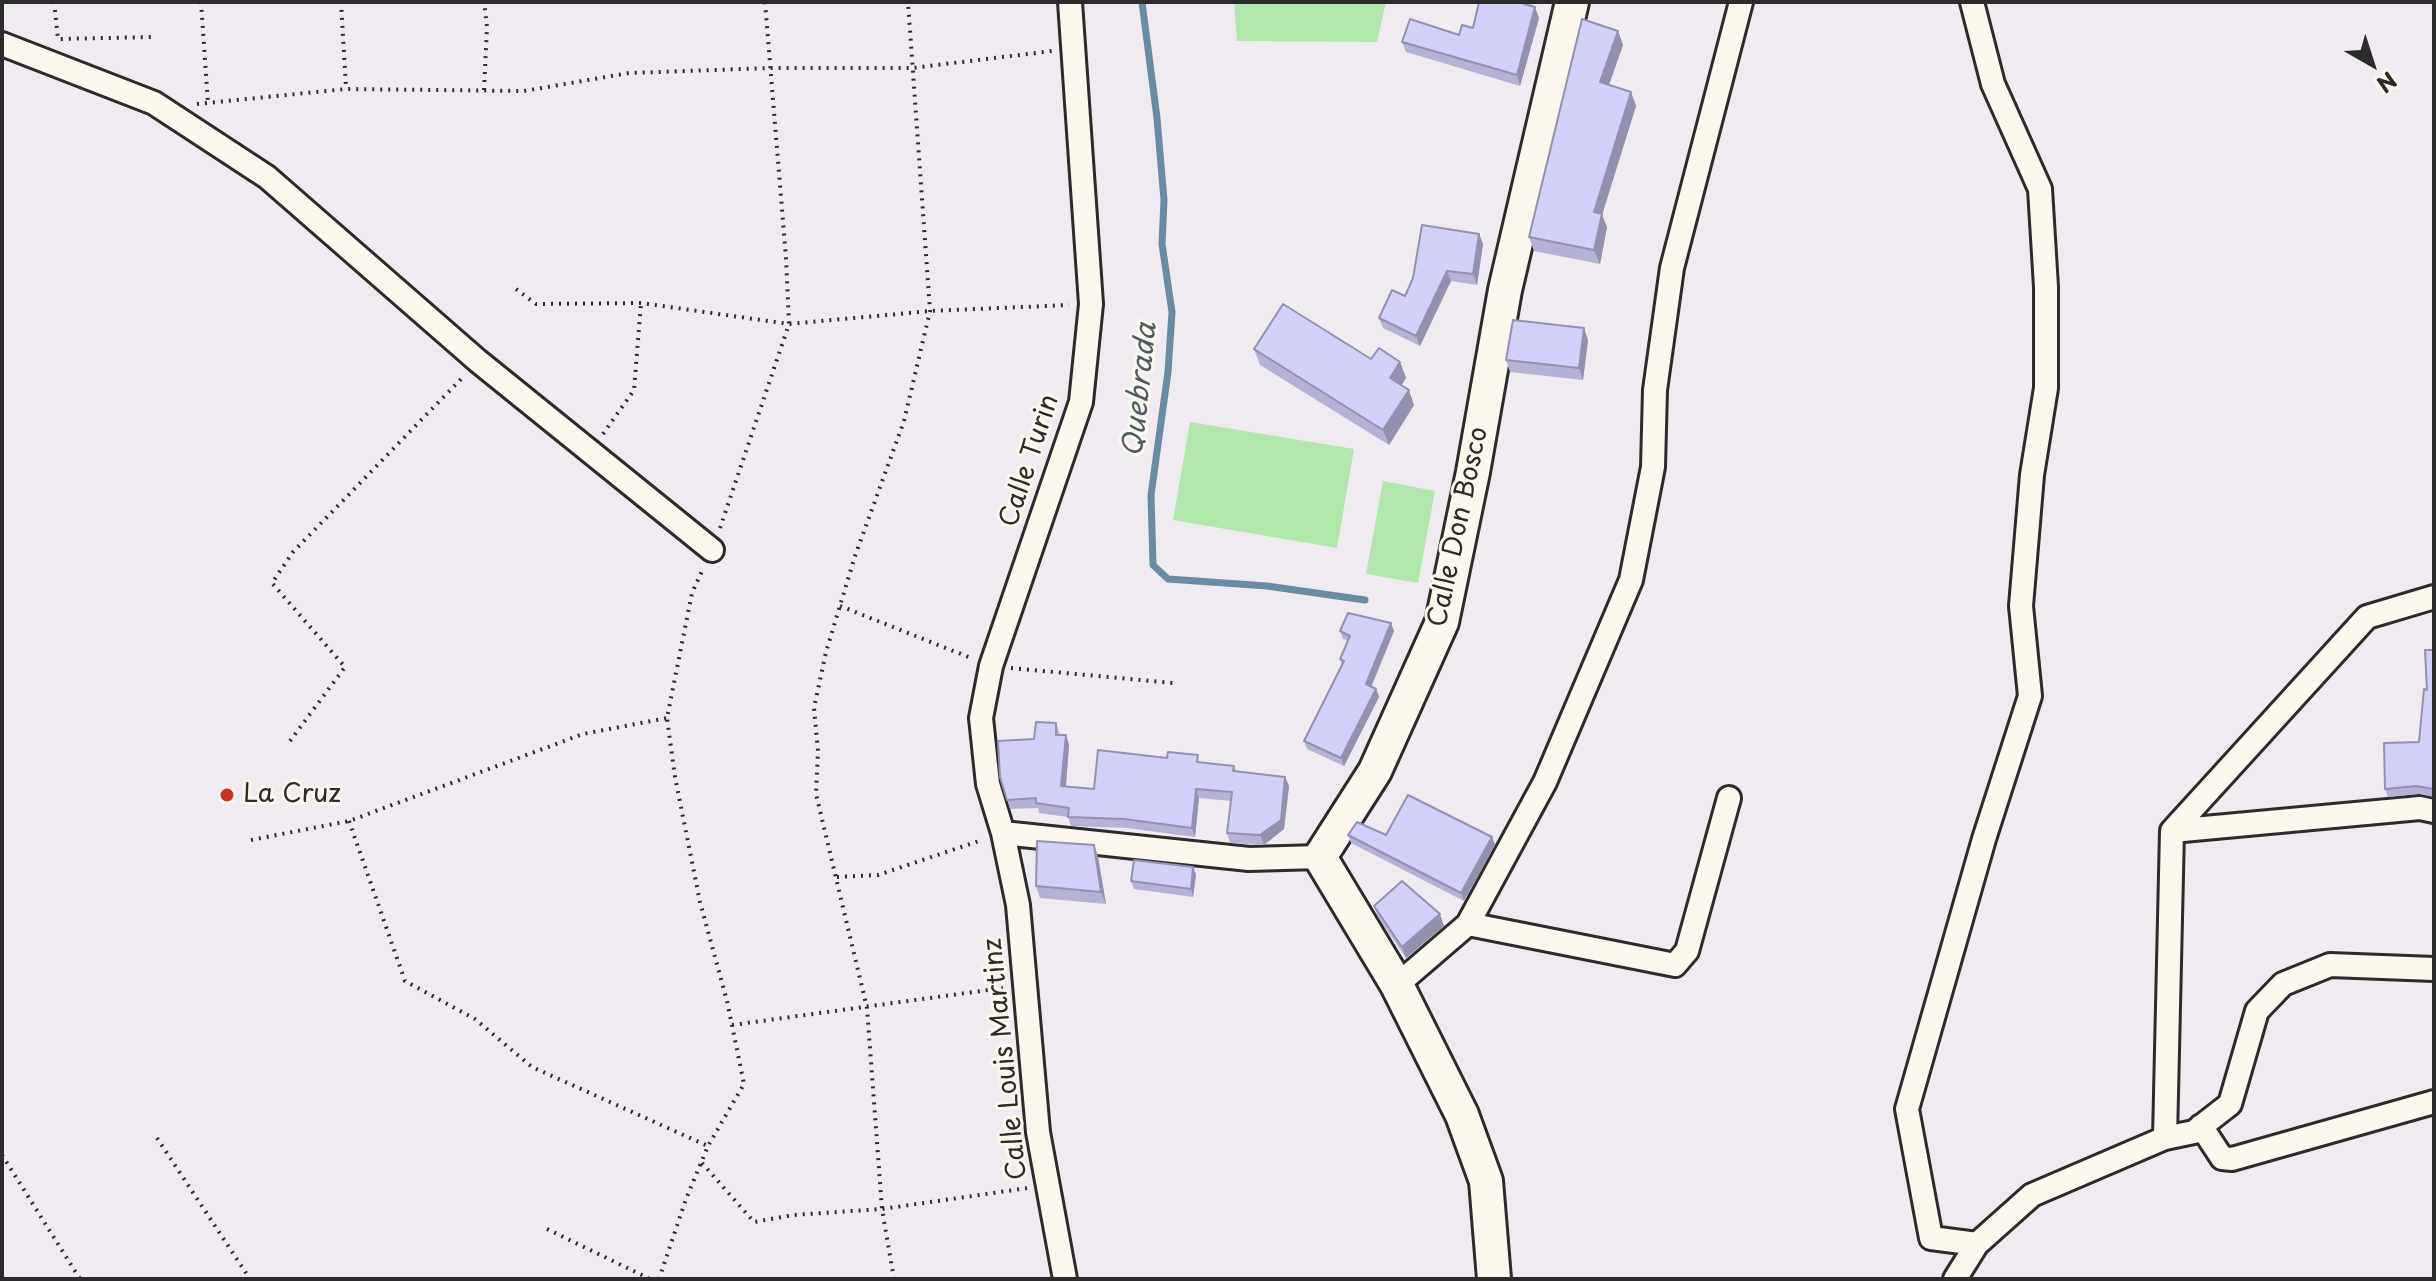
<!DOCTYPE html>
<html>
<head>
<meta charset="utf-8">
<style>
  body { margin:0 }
  #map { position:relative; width:2436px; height:1281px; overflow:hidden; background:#efebf0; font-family:"Playpen Sans",sans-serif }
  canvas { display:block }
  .frame { position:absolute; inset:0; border:4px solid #2b2b2b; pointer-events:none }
  .north { position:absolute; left:2332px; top:24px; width:80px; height:80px; -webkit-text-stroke:6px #fbf7ec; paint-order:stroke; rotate:141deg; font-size:22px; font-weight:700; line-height:32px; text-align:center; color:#2b2b2b }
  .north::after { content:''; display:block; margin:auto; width:28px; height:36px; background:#2b2b2b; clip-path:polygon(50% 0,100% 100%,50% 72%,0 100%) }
</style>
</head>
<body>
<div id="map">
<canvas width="2436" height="1281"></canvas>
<div class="frame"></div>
<div class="north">N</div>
</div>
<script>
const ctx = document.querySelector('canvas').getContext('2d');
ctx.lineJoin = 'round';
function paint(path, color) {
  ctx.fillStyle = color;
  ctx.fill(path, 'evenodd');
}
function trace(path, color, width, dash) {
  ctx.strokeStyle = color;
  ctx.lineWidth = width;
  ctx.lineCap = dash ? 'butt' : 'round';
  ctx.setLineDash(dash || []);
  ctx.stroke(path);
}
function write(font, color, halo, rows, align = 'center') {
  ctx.font = font + ' "Playpen Sans",sans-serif';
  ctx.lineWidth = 6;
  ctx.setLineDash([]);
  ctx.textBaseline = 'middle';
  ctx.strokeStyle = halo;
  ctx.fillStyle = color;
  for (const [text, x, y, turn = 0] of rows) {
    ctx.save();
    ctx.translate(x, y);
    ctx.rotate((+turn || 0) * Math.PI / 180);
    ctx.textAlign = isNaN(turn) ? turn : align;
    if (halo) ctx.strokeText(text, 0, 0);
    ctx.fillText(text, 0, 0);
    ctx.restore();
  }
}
paint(new Path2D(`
  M1234,2H1386L1377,42L1237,41Z
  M1190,422L1354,449L1337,548L1173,520Z
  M1383,481L1435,491L1418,583L1366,574Z`), '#b0e7aa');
trace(new Path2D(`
  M1142,2L1157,118L1164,200L1162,244L1172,312L1168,372L1151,495L1153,565L1168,579L1267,586L1365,600`), '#688ca2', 7);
const street = new Path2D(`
  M1972,2L1993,84L2040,189L2046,287V388L2032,475L2021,606L2030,696L1984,839L1907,1109L1931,1238L1977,1244
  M2,44L154,103L267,177L478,361L712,550
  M2172,831L2420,808L2434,811
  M1003,833L1249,859L1320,857
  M1468,924L1675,965L1687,951L1729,798
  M1397,985L1468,924L1545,782L1631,580L1653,467L1655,390L1672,268L1741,2
  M2201,1126L2222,1158L2232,1159L2434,1102
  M2165,1138L2172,831L2367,617L2434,597
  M1065,1279L1038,1132L1018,905L1003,833L988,784L981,718L991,666L1081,402L1091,304L1070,2
  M1955,1279L1977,1244L2032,1195L2165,1138L2194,1132L2230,1104L2257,1011L2283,984L2330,965L2434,969`);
const secondary = new Path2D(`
  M1494,1279L1486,1181L1462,1115L1397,985L1320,857L1375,771L1442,622L1473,472L1505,290L1572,2`);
trace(street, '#2b2b2b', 28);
trace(secondary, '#2b2b2b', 38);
trace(new Path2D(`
  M54,2L58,39L154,37
  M201,2L208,103
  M341,2L346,87
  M484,90L487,27L484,2
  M197,104L346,89L524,91L629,73L771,68H912L1052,51
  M516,289L536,304L641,303L789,324L930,311L1069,305
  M603,434L634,390L641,303
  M720,528L789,324L786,258L765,2
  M840,606L971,658
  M1011,668L1173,683
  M290,741L345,667L272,583L293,552L463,377
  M349,821L405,981L475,1019L532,1067L708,1146
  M251,840L349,821L583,734L667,718
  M837,877L878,875L982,840
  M732,1025L1003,988
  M157,1138L250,1279
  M2,1155L80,1279
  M702,1163L754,1222L793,1215L882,1209L1028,1188
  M547,1229L650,1279
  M659,1279L686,1199L708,1146L744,1084L727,1001L700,902L675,777L667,718L692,593L703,569
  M894,1279L882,1209L867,1008L816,794L818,751L814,708L826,652L855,556L904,421L930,311L908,2`), '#2b2b2b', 4, [2, 6]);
trace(street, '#fbf7ec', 22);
trace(secondary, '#fbf7ec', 32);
paint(new Path2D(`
  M1479,2H1532L1531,6L1539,18L1520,86L1406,52L1402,42L1459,35L1473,28Z
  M1618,31L1623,45L1609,85L1631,92L1636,106L1602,215L1607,227L1600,264L1534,251L1529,237Z
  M1479,234L1483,244L1477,285L1451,281L1420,346L1383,328L1379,318Z
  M1588,340L1583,380L1510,372L1506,360Z
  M1254,349L1400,362L1406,378L1401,385L1414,405L1389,445L1260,365Z
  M1340,631H1394L1371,687L1376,689L1379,697L1344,766L1307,749L1304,741L1342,665L1340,659L1348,641L1343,639Z
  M2434,650V797L2419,794L2388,797L2385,789L2419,742Z
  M1056,723L1060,735H1066L1069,745L1066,787L1094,789L1200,763L1234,766L1236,771L1285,777L1289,786L1284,829L1264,845L1230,843L1227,833L1231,801L1199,798L1195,837L1127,828L1071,826L1068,817L1039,813L1038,808L1010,809L1000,777Z
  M1348,835L1492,837L1495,845L1464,901L1351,843Z
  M1094,845L1098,857L1106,904L1040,898L1036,886Z
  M1193,867L1196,875L1193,897L1134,889L1131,881Z
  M1374,906L1444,926L1406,958L1378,917Z`), '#b5b2d5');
paint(new Path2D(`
  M1535,7L1539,18L1520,86L1517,75Z
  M1618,31L1623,45L1605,96L1600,82Z
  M1631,92L1636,106L1602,215L1607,227L1600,264L1594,250V212Z
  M1479,234L1483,244L1477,285L1473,274Z
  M1447,271L1451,281L1420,346L1416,336Z
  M1584,328L1588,340L1583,380L1579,368Z
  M1400,362L1406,378L1396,394L1390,378Z
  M1409,390L1414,405L1389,445L1383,430Z
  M1391,623L1394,631L1369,692L1366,684Z
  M1376,689L1379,697L1344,766L1341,758Z
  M1066,735L1069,745L1065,796L1061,786Z
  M1285,777L1289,786L1284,829L1264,845L1260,835Z
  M1196,789L1199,798L1195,837L1192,828Z
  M1492,837L1495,845L1464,901L1461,893Z
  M1094,845L1098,857L1106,904L1101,892Z
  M1193,867L1196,875L1193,897L1191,889Z
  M1440,914L1444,926L1406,958L1402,947Z`), '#9391ae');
const building = new Path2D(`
  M1479,2H1525L1524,4L1535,7L1517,75L1402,42L1410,19L1459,35L1462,25L1473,28Z
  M1582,19L1618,31L1600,82L1631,92L1594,212L1602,214L1594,250L1529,237Z
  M1422,225L1479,234L1473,274L1447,271L1416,336L1379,318L1392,290L1405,296L1413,278Z
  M1283,304L1371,359L1379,348L1400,362L1390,378L1409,390L1383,430L1254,349Z
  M1513,320L1584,328L1579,368L1506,360Z
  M1348,613L1391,623L1366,684L1376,689L1341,758L1304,741L1344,661L1340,659L1350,636L1340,631Z
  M2425,650H2434V789L2416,786L2385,789L2384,743L2419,742L2424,689L2427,690Z
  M1036,722L1056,723V735H1066L1061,786L1094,789L1098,750L1167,758L1168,752L1198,755L1197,762L1234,766L1233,771L1285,777L1281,820L1260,835L1227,833L1232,792L1196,789L1192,828L1124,819L1068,817L1069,808L1036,803V798L1007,800L1000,777L998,741L1034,739Z
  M1408,795L1492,837L1461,893L1348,835L1357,822L1386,835Z
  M1037,841L1094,845L1101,892L1036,886Z
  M1134,860L1193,867L1191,889L1131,881Z
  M1402,881L1440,914L1402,947L1374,906Z`);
paint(building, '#d2cff8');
trace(building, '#9391ae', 2);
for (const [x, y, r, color] of [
  [227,795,8,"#c8321e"]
]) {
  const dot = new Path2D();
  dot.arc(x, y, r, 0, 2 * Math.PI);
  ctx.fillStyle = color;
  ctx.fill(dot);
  trace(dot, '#fbf7ec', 3);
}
write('26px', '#2b2b2b', '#fbf7ec', [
  ["Calle Turin",1030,461,-72],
  ["Calle Don Bosco",1459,527,-78],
  ["Calle Louis Martinz",1006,1059,-96]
]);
write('26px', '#2b2b2b', '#fbf7ec', [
  ["La Cruz",243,795]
], 'left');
write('italic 28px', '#4a5b66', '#fbf7ec', [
  ["Quebrada",1141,390,-84]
]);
</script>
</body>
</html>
